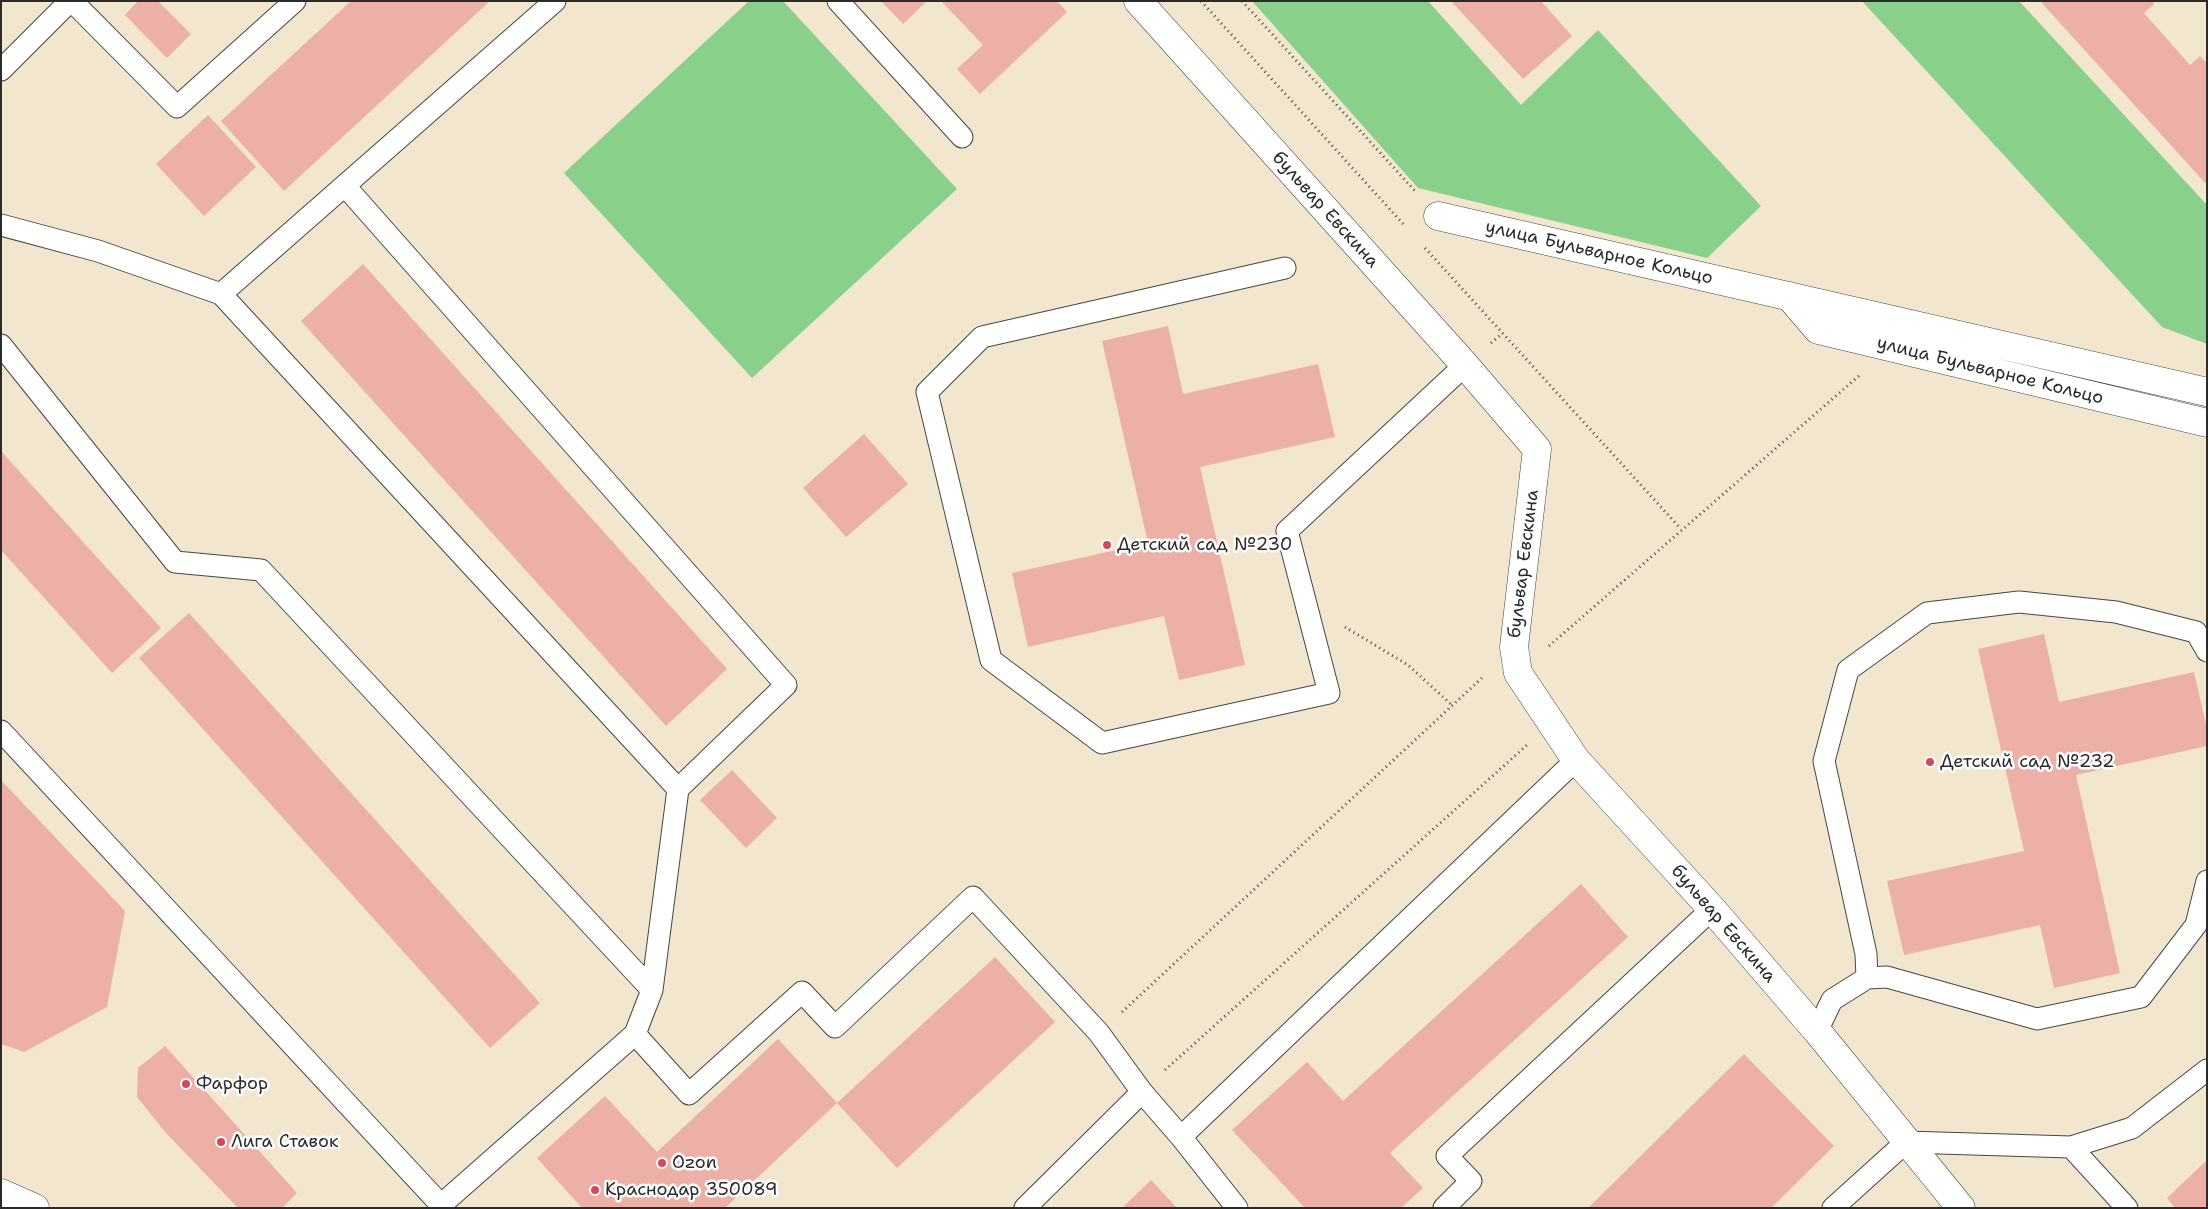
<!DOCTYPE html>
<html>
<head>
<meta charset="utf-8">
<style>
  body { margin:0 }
  #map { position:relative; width:2208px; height:1209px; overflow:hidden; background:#f2e6ce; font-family:"Shantell Sans",sans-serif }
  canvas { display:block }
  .frame { position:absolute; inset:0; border:2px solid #2b2b2b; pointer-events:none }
</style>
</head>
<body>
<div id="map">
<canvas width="2208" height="1209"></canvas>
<div class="frame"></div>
</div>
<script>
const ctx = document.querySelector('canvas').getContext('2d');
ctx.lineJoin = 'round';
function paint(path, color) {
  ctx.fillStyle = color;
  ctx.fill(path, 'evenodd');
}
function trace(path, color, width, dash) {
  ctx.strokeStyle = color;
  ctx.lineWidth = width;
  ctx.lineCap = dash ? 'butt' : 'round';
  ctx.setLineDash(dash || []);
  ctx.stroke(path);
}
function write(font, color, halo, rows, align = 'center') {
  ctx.font = font + ' "Shantell Sans",sans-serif';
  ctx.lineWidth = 5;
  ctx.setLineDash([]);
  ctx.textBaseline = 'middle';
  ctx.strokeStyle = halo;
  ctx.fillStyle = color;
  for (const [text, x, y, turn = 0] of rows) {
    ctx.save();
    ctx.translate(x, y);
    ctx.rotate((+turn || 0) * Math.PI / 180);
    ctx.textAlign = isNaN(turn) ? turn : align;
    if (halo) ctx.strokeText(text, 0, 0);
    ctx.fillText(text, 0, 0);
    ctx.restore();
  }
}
paint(new Path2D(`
  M749,1H783L957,189L752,378L564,173Z
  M1252,1H1428L1521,105L1598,30L1761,206L1707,258L1418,188Z
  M1862,1H2019L2207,205V344L2162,327Z`), '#89d08a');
paint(new Path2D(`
  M138,1H158L191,34L167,58L125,15Z
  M351,1H490L284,191L221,121Z
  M881,1H927L903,24Z
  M941,1H1057L1067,12L980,94L957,69L983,45Z
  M1451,1H1541L1572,36L1523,79Z
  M2040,1H2152L2154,4L2144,13L2190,65L2200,56L2207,63V185Z
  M208,115L256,167L204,216L156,164Z
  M363,264L727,669L666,726L301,321Z
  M1168,326L1183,394L1318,364L1335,437L1200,467L1245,665L1179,680L1164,616L1028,647L1012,573L1148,543L1102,341Z
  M864,434L908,484L846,537L803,488Z
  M1,451L161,628L112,673L1,550Z
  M189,613L540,1003L490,1048L139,658Z
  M2044,634L2059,702L2194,672L2207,729V746L2076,775L2120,973L2054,988L2040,925L1904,955L1887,881L2024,851L1978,649Z
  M732,770L777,818L746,848L700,800Z
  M1,780L125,911L107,1007L24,1052L1,1044Z
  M1581,884L1628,937L1390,1153L1423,1188L1401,1208H1305L1232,1130L1307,1062L1343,1101Z
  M995,957L1055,1022L897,1168L837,1103L725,1208H582L537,1158L605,1096L657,1152L778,1039L837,1103Z
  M165,1046L297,1193L282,1208H238L166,1133L137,1097L138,1068Z
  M1744,1054L1834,1146L1771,1208H1588Z
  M2207,1160V1208H2175L2167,1198Z
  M1151,1180L1177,1208H1122Z`), '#edb0a7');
const lane = new Path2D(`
  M72,1L177,107L295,1
  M838,1L962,137
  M1,70L70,1
  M345,186L786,685L678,789
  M1,225L98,251L221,294L555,1
  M1285,268L982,337L927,392L991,660L1102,743L1329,693L1287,531L1465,365
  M1,345L175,562L261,570L652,990
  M1,731L441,1205L635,1034L652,990L678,789L221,294
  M1867,978L1866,954L1824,761L1848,670L1927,613L2019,602L2116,612L2196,632L2207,651
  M1817,1031L1832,1000L1867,978L1887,977L2037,1019L2141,997L2196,925L2207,881
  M635,1034L689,1094L802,992L835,1027L973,897L1099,1033L1142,1092L1181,1137L1576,760
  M1181,1137L1237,1208
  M2071,1147L2127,1208
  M1025,1208L1142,1092
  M1444,1208L1471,1181L1447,1156L1712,909
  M1833,1208L1906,1142L2071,1147L2132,1128L2207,1070`);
const street = new Path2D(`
  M1138,1L1465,365L1537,449L1514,647L1518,673L1576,760L1712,909L1817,1031L1961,1208
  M1438,216L2207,392
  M1789,296L1818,330L2207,423`);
const secondary = new Path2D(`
  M1,1193L35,1208`);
trace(lane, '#494743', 23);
trace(street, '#494743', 29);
trace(secondary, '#494743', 29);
trace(new Path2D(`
  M1201,1L1405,226
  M1242,1L1415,191
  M1425,248L1681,529
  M1491,343L1502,334
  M1345,627L1408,665L1453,706
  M1549,646L1861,374
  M1122,1012L1484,676
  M1165,1070L1527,745`), '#494743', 3, [1, 4]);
trace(lane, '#fff', 21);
trace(street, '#fff', 28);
trace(secondary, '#fff', 28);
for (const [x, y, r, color] of [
  [1107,545,5,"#d1495b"],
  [1930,762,5,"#d1495b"],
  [186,1084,5,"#d1495b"],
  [221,1142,5,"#d1495b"],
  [662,1163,5,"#d1495b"],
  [595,1190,5,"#d1495b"]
]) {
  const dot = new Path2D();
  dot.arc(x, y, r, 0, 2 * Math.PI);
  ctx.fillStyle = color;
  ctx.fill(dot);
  trace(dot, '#fff', 2);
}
write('18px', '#2b2b2b', '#fff', [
  ["бульвар Евскина",1325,210,48],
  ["улица Бульварное Кольцо",1599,253,13],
  ["улица Бульварное Кольцо",1990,371,14],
  ["бульвар Евскина",1524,564,-83],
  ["бульвар Евскина",1723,924,49]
]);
write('18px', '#2b2b2b', '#fff', [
  ["Детский сад №230",1117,545],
  ["Детский сад №232",1940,762],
  ["Фарфор",196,1084],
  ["Лига Ставок",231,1142],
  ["Ozon",672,1163],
  ["Краснодар 350089",605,1190]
], 'left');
</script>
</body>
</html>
